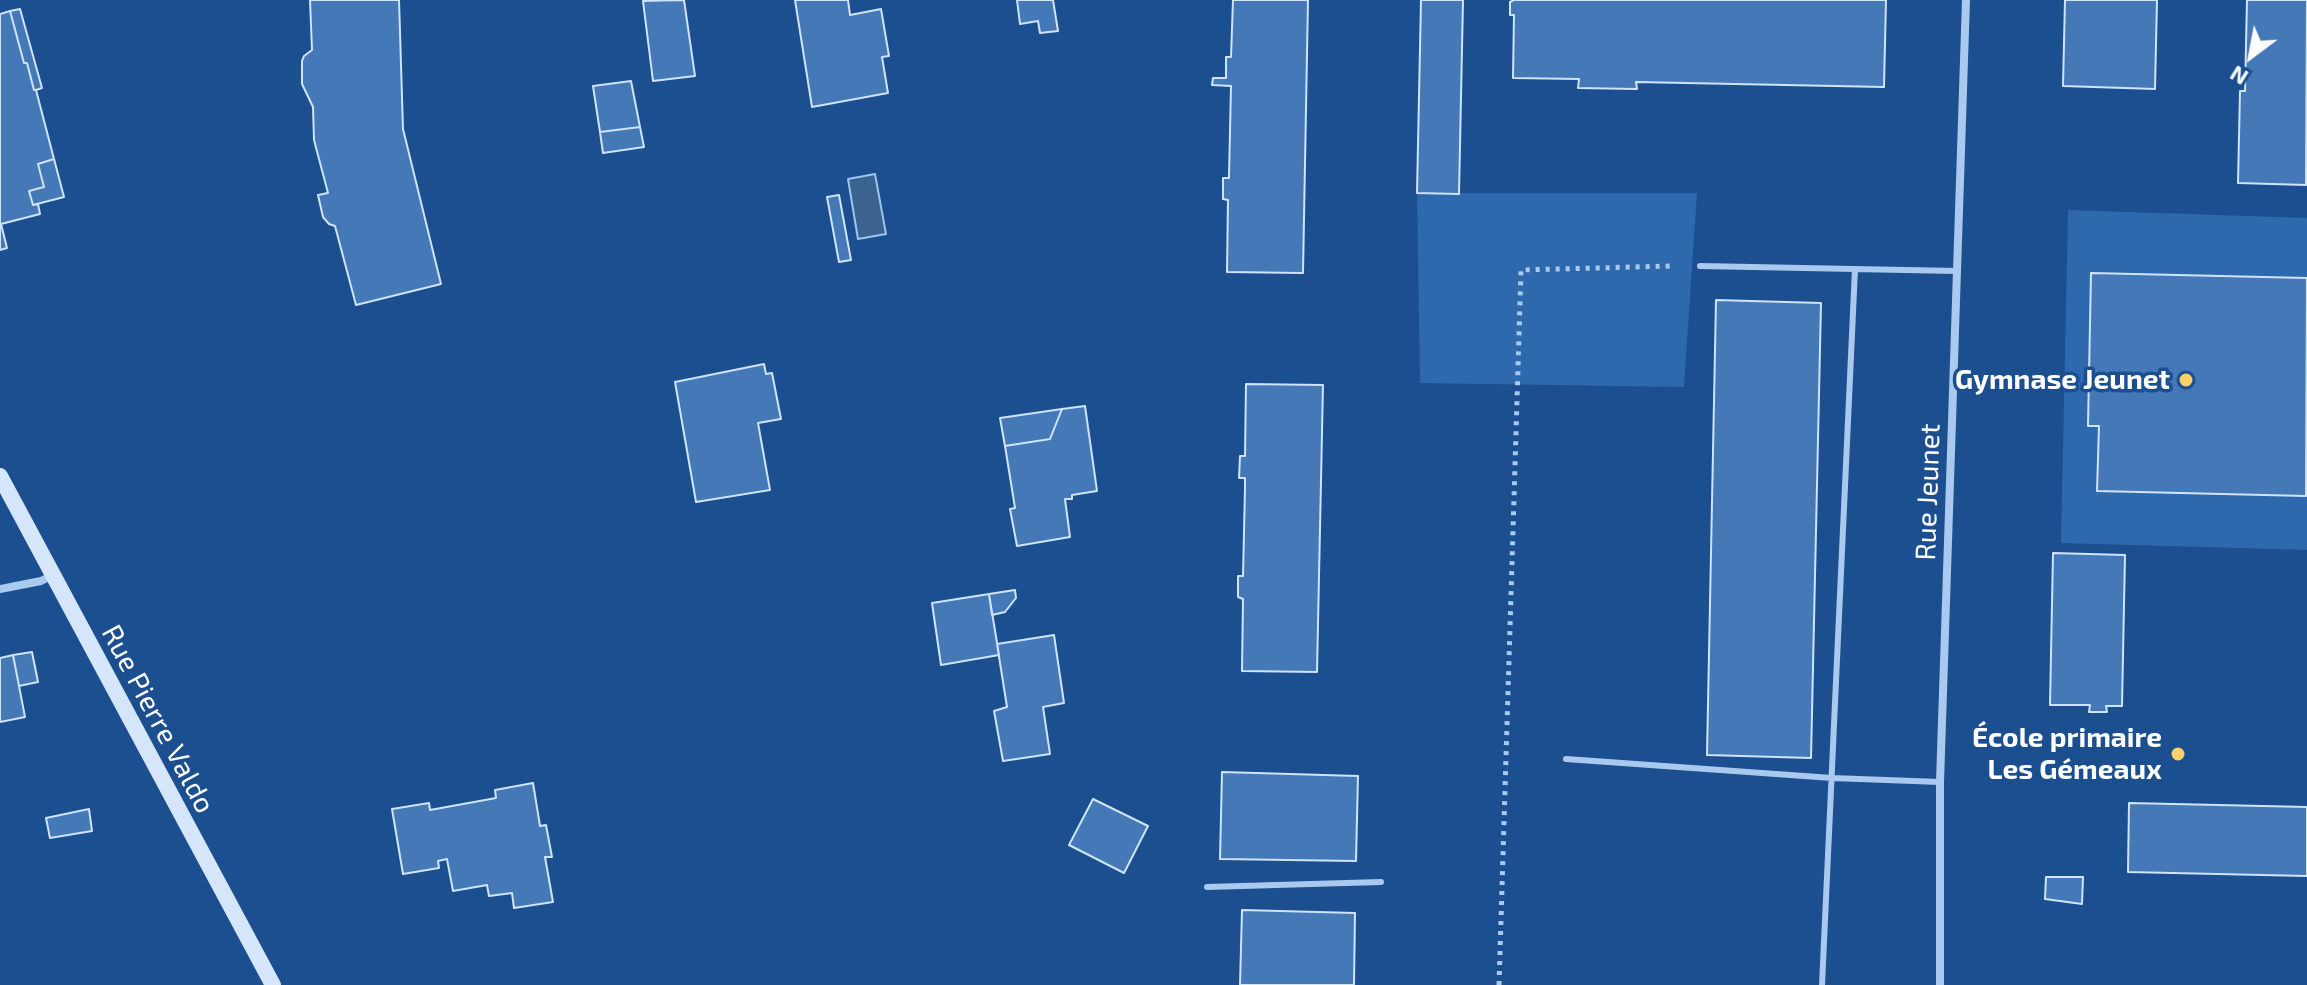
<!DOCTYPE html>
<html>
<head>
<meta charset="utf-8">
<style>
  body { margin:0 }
  #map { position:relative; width:2307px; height:985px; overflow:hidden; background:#1b4f8f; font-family:"Exo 2",sans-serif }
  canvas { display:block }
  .north { position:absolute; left:2211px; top:16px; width:80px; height:80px; -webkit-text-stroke:6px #1b4f8f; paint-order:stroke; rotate:212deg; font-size:22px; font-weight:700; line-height:32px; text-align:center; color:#fff }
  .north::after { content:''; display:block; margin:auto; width:28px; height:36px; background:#fff; clip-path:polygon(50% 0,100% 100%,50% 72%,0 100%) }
</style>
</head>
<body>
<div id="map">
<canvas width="2307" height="985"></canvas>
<div class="north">N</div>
</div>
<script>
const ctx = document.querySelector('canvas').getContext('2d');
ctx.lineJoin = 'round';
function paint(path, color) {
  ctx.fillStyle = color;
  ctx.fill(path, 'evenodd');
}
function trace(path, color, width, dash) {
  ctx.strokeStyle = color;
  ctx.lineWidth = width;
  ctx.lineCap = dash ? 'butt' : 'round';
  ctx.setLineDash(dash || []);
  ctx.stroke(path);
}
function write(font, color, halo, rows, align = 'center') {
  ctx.font = font + ' "Exo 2",sans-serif';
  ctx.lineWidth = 7;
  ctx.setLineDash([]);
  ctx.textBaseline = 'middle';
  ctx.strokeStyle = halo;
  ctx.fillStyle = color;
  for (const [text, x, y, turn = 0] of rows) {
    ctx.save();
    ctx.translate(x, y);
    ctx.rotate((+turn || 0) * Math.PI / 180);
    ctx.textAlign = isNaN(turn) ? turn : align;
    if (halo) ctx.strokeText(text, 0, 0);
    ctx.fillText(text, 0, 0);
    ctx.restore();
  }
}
paint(new Path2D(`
  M1417,193H1697L1684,387L1420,383Z
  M2068,210L2307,218V550L2061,543Z`), '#2e69ad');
const water = new Path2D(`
  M875,174L886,234L858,239L848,179Z`);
paint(water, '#3c6290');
trace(water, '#9cc4f0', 2);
const building = new Path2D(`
  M310,0H399L403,129L441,284L356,305L335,226L329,224L323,217L318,195L328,193L314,140L313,107L302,84V61L304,56L312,50Z
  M684,0L695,76L653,81L643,1Z
  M795,0H848L850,15L881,9L889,56L882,57L888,93L812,107Z
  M1017,0H1053L1058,31L1040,33L1038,21L1020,24Z
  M1233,0H1308L1303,273L1227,272L1228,200L1223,199V178H1229V176L1231,86L1212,85L1213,78H1226V57H1231Z
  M1421,0H1463L1459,194L1417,193Z
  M1514,0H1886L1884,87L1636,82L1637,89L1578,88L1579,79L1513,78L1514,15H1510V2Z
  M2065,0H2157L2155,89L2063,86Z
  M2247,0H2307L2306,185L2238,183L2240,91H2245Z
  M20,9L42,88L36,90H34L27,63H24L10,11Z
  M10,11L24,63H27L34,90H36L54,159L38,164L44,187L29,191L33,205L38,204L40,214L1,224L7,248L0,250V14Z
  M631,81L640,127L600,132L593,86Z
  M640,127L644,147L603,153L600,132Z
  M54,159L64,197L33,205L29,191L44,187L38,164Z
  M839,195L851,260L839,262L827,197Z
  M2091,273L2307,278L2306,496L2097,491L2099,426H2088Z
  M1716,300L1821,303L1811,758L1707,755Z
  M764,364L766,374L772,373L781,419L758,423L770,490L696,502L675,382Z
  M1246,384L1323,385L1317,672L1242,671L1243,599L1238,597V576H1243L1245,488V478H1239L1240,456H1245Z
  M1085,406L1097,491L1072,495V499H1065L1070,537L1017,546L1010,509L1015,508L1005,446L1050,439L1062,409Z
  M1062,409L1050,439L1005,446L1000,418Z
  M2053,553L2125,555L2122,706H2106L2107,712H2089L2090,705H2050Z
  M1015,590L1016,598L1005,612L992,615L989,594Z
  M989,594L999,655L941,665L932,603Z
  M1054,635L1064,703L1043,707L1050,754L1003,761L994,711L1007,707L997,644Z
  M32,652L38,682L19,686L13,655Z
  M13,655L25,717L0,722V658Z
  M1222,772L1358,776L1356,861L1220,859Z
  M533,783L540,826L546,825L552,857H545L553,902L514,908L512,893L489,896L487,885L453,891L447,859L438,861L439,868L403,874L392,809L429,803L430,810L496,798L495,790Z
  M1093,799L1148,826L1124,873L1069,845Z
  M2129,803L2307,807V876L2128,872Z
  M89,809L92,831L50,838L46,818Z
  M2046,877H2083L2082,904L2045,899Z
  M1242,910L1355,913L1354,985H1240Z`);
paint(building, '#4478b7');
trace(building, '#cfe3fa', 2);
trace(new Path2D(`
  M1499,985L1521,270L1671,266`), '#a9c9ee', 5, [4, 6]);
trace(new Path2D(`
  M1700,266L1957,271
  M1566,759L1832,778L1940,782
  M1207,887L1381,882
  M1822,985L1855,269`), '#a9c9ee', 6);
trace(new Path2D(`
  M0,589L41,581L51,576
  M1940,985V782L1966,0`), '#a9c9ee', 8);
trace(new Path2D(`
  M0,476L273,985`), '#d6e6fa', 16);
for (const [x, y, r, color] of [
  [2186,380,8,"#ffd166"],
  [2178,754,8,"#ffd166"]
]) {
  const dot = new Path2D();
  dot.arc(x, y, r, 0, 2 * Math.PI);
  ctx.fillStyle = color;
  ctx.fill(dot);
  trace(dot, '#1b4f8f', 3);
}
write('bold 28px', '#fff', '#1b4f8f', [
  ["Gymnase Jeunet",2170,380],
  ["École primaire",2162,738],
  ["Les Gémeaux",2162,770]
], 'right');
write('28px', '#fff', '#1b4f8f', [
  ["Rue Jeunet",1928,492,-88],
  ["Rue Pierre Valdo",158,719,62]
]);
</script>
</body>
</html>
